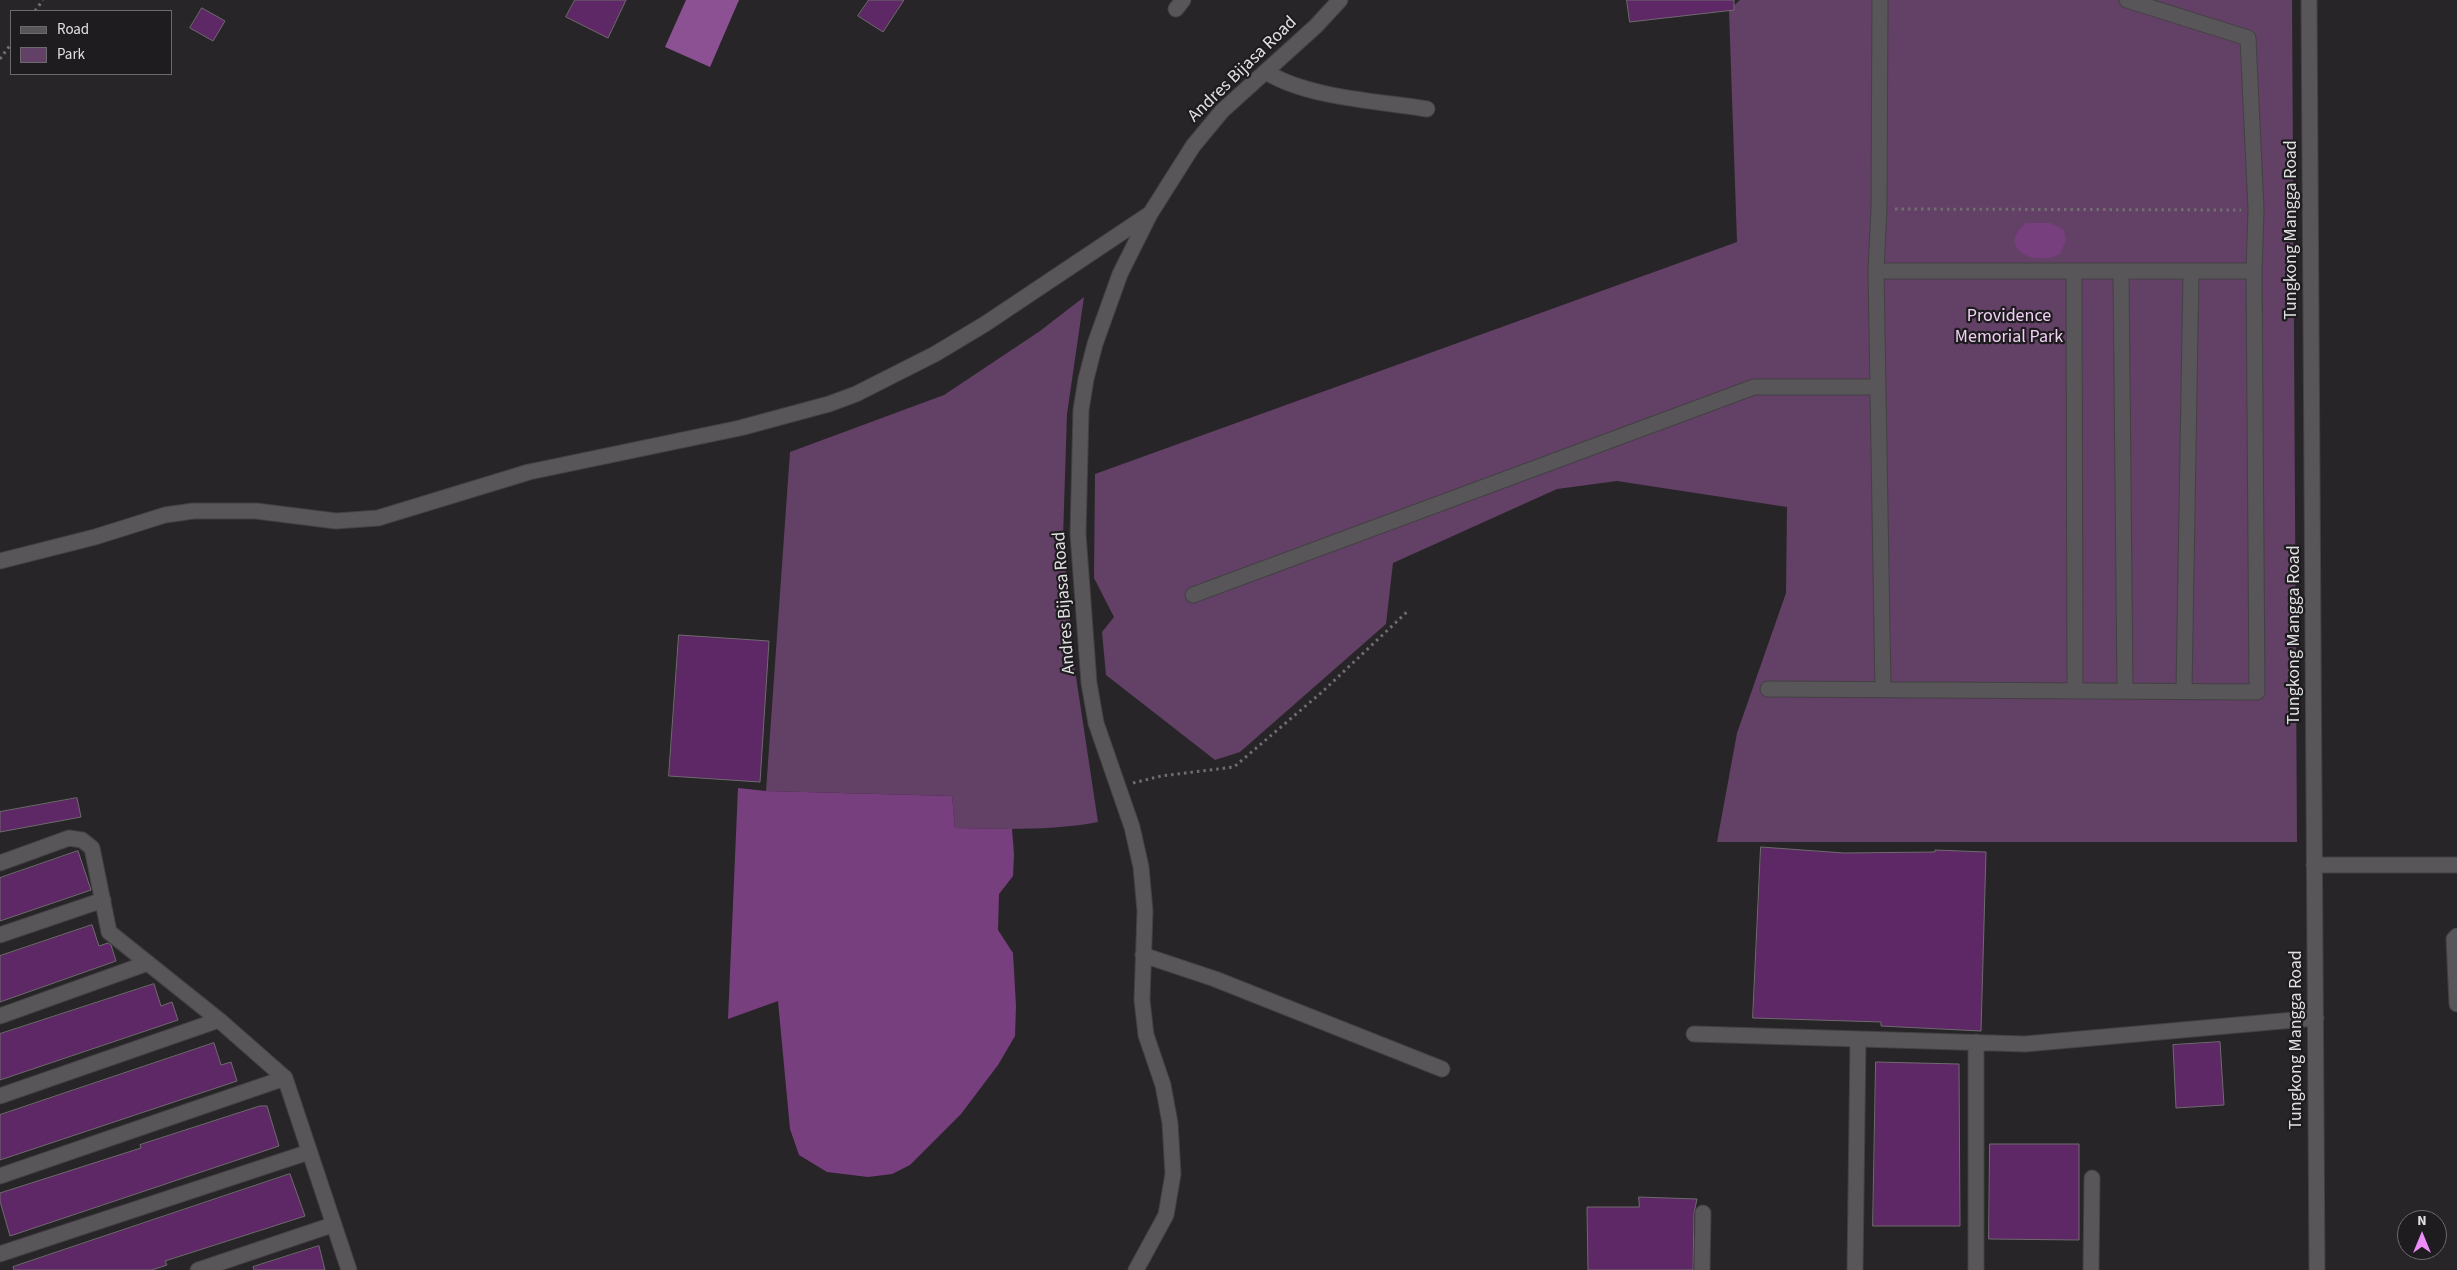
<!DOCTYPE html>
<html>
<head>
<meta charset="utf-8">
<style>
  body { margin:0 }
  #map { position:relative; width:2457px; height:1270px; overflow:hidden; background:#282528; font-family:"Source Sans 3",sans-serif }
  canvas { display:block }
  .legend { position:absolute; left:10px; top:10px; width:162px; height:65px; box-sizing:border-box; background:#1f1c1f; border:1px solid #6d6a6d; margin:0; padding:6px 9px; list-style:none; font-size:15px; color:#e1e0e2 }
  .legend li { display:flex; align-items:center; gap:10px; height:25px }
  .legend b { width:25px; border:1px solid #6d6a6d }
  .north { position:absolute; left:2397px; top:1210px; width:50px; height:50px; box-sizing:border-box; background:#1f1c1f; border:1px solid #6d6a6d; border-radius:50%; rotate:0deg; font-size:14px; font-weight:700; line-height:20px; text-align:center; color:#e1e0e2 }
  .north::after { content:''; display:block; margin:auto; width:18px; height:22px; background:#ed8cf9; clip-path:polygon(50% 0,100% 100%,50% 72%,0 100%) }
</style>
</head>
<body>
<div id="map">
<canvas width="2457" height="1270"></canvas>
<ul class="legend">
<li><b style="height:6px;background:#595659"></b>Road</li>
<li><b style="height:14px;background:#634066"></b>Park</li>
</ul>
<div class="north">N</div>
</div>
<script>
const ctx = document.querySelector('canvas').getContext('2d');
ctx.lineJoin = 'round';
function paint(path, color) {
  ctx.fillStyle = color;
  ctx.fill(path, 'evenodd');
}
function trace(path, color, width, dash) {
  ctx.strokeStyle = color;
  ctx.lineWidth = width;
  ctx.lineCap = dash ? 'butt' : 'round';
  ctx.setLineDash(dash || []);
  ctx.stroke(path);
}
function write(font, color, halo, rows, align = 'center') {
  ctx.font = font + ' "Source Sans 3",sans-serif';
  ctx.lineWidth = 4.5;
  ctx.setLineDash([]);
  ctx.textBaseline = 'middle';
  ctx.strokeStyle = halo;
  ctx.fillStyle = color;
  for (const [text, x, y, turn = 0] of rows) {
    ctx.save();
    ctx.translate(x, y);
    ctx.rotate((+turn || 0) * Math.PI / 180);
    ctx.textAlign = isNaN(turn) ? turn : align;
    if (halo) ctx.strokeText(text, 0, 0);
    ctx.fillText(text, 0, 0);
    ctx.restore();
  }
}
paint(new Path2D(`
  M1740,0H2292L2297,842H1717L1737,733L1786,593L1787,507L1617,481L1557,489L1393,563L1386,624L1240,752L1215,760L1106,675L1102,632L1114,617L1094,578L1095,474L1737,242L1729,10Z
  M1084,297L1067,414L1063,538L1073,657L1098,822C1051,831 1003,829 955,828L952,796L766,791L790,452L944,395L1040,331Z`), '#634066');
paint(new Path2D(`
  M2026,223H2050L2064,230L2066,240L2060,254C2035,267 1995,249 2026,223Z
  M738,788L766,791L952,796L955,828L1012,829L1014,854L1013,876L999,894L998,930L1013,953L1016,1006L1015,1036L998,1065L961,1114L910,1165L892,1174L868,1177L827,1172L799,1155L790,1129L778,1001L728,1019Z`), '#783f7f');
paint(new Path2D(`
  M686,0H739L710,67L665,47Z`), '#8b5192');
const building = new Path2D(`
  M575,0H626L608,38L566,17Z
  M869,0H904L883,32L858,16Z
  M1627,0H1734V10L1630,22Z
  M202,8L225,21L213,41L190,28Z
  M679,635L769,641L760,782L669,776Z
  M77,798L81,817L0,832V812Z
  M1761,847L1844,853L1935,852V850L1986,852L1981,1031L1881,1026V1022L1753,1018Z
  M78,851L91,890L0,921V878Z
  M92,925L99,946L108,943L111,945L116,961L0,1002V956Z
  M154,984L161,1006L172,1002L178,1020L0,1080V1034Z
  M2220,1042L2224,1105L2176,1108L2173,1045Z
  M214,1043L221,1065L231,1062L237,1081L0,1160V1115Z
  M1876,1062L1959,1064L1960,1226H1873Z
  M260,1106H267L279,1146L10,1236L0,1201V1193L141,1148L140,1145Z
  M1990,1144H2079V1240L1989,1239Z
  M290,1174L305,1216L165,1261L167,1265L152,1270H14L13,1267Z
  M1639,1197L1697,1199L1694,1213L1693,1270H1588L1587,1207H1639Z
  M319,1246L325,1270H254L253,1267Z`);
paint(building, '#5e2765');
trace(building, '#6e6b6e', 1);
const minor = new Path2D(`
  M1880,0L1879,209L1876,271L1883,689
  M2309,0L2317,1270
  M1176,9L1183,0
  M1266,72C1308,98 1378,101 1427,109
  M1876,271H2254
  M2074,271L2075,690
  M2121,271L2125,691
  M0,561L95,537L165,515L193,511H256L336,521L378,518L529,472L740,428L829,404L856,394L935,354L985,324L1148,215
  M1193,595L1754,387H1878
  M1768,689L2257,692L2254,271L2256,210L2248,38L2127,0
  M2184,691L2191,271
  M0,863L69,838L82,840L92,848L109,932L219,1020L285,1078L349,1270
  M2314,865H2457
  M0,935L103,900
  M2457,936L2454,939L2457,1004
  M1143,955L1215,979L1442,1069
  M0,1016L148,963
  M1694,1034L2025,1044L2316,1018
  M0,1096L219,1020
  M0,1176L285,1078
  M0,1254L309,1152
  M198,1270L332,1225
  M1136,1270L1166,1215L1173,1174L1170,1123L1163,1085L1146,1035L1142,1000L1145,911L1141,867L1132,827L1096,723L1089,683L1078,534L1081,410L1086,379L1095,344L1120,274L1150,214L1193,146L1222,111L1316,26L1340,0
  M1702,1270L1703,1213
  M1855,1270L1858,1039
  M1976,1270V1042
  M2091,1270L2092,1178`);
trace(minor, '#434143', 17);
trace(new Path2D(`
  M35,11L43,0
  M0,59L11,44
  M1895,209L2241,210
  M1133,783L1161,776L1234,767L1322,692L1409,610`), '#706e70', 3, [2.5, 4]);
trace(minor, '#595659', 15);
write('18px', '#e1e0e2', '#1f1c1f', [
  ["Andres Bijasa Road",1243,70,-44],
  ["Tungkong Mangga Road",2292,230,-90],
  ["Andres Bijasa Road",1065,603,-94],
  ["Tungkong Mangga Road",2295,635,-90],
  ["Tungkong Mangga Road",2297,1040,-90]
]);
write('18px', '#f1d1f4', '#1f1c1f', [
  ["Providence",2009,317],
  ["Memorial Park",2009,338]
]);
</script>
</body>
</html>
